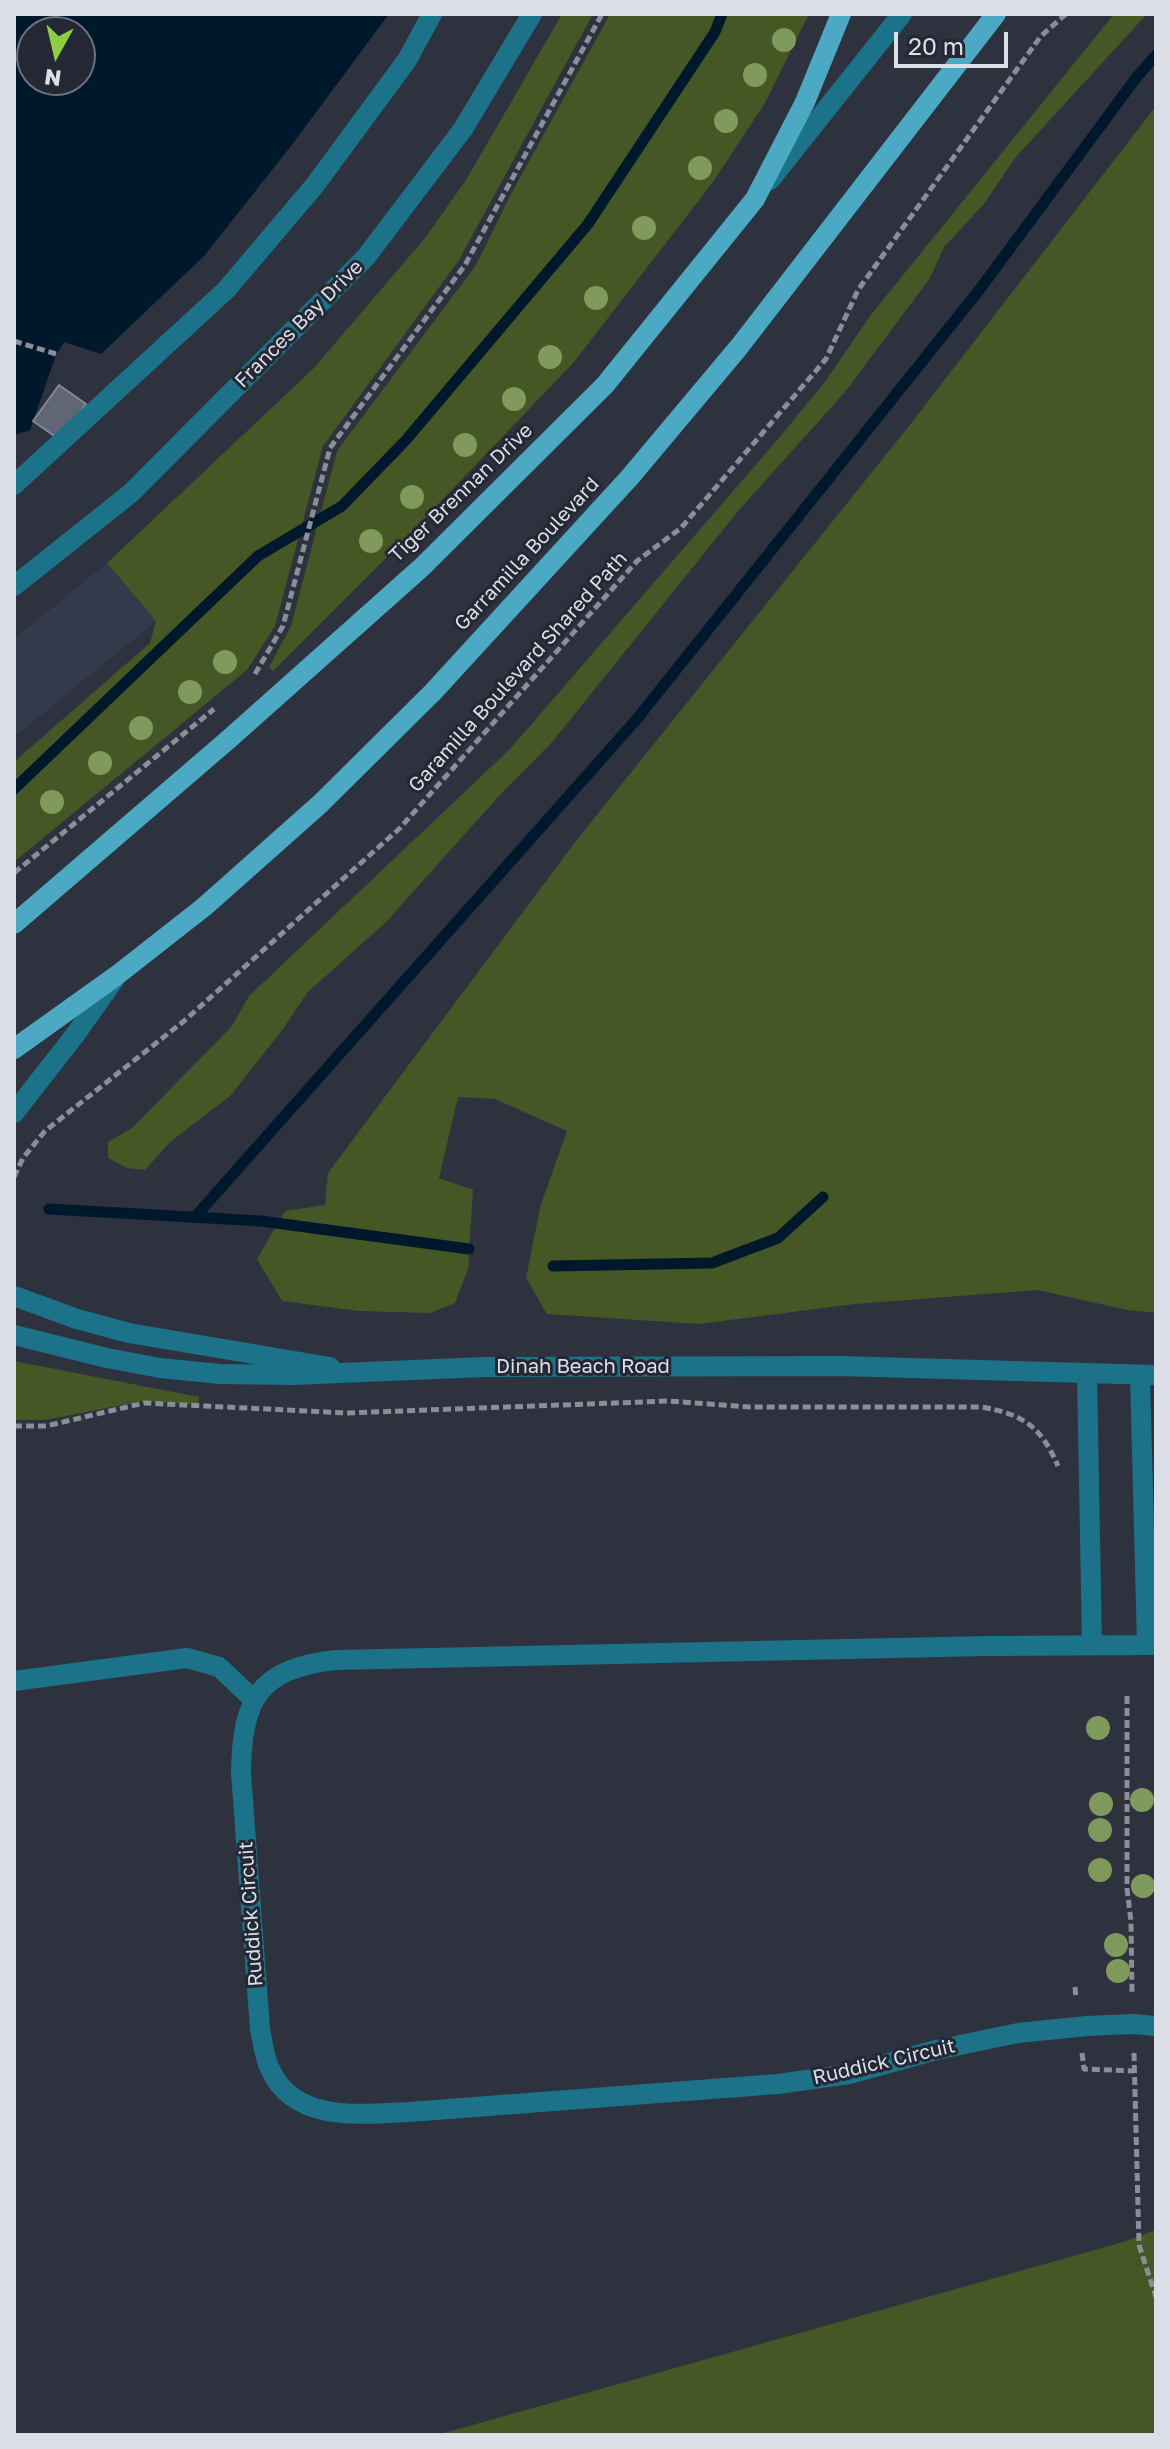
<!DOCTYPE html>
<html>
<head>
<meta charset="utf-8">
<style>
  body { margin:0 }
  #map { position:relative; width:1170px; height:2449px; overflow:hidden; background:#2d323e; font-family:"Golos Text",sans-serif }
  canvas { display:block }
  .frame { position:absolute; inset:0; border:16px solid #dcdfe7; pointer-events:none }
  .north { position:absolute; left:16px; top:16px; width:80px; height:80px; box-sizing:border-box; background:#232834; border:2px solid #6d717c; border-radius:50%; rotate:188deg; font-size:22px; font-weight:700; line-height:32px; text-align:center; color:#dcdfe7 }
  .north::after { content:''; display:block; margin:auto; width:28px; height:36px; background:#8ece43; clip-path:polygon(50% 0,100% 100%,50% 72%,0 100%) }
  .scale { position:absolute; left:894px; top:32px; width:114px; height:36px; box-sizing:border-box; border:4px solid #dcdfe7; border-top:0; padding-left:10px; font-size:24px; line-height:28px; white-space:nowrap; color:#dcdfe7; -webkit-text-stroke:6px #232834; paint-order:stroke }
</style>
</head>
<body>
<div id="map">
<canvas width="1170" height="2449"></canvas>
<div class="frame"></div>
<div class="north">N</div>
<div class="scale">20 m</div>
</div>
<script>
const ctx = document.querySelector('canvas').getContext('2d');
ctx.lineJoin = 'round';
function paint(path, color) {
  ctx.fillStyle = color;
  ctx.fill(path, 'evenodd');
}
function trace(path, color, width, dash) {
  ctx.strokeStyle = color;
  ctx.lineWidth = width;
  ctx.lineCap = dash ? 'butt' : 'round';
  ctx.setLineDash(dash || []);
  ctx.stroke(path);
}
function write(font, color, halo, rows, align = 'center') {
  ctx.font = font + ' "Golos Text",sans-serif';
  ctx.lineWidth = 6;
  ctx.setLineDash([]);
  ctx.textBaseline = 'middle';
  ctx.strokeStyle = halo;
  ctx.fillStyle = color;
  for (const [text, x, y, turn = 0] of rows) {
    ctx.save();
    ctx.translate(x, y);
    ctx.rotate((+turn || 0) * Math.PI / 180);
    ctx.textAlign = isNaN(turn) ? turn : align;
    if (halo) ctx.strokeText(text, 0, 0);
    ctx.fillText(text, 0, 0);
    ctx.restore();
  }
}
paint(new Path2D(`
  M107,563L156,621L14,737V639Z`), '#333a4c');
paint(new Path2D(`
  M562,14H593L459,260L323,446L275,626L247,670L14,862V762L150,643L156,621L107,563L314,368L425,238L466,180Z
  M610,14H809L765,103L713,182L574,362L404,540L273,671L269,667L291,626L337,451L476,265L511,194Z
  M1114,14H1147L1015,158L984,204L944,247L930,278L845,392L739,510L553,741L499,796L386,922L307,993L283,1029L231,1095L169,1143L145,1170L127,1168L108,1158V1142L132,1128L232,1026L249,996L510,749L779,438L827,379L870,316Z
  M1156,106V1313L1127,1310L1038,1290L855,1304L699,1324L547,1314L526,1278L541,1204L567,1131L495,1099L458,1097L439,1178L473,1190L468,1269L455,1303L430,1313L359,1311L282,1301L257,1259L285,1211L325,1205L328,1173L576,841L909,426Z
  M14,1361L199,1397L198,1405L143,1401L45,1420H14Z
  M1156,2230V2435H437L1123,2242Z`), '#455725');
paint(new Path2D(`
  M14,14H389L291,146L204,256L101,354L64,342L56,355L30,430L14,435ZM32,32H80V80H32Z`), '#00182b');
trace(new Path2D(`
  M14,789L258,556L342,506L406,440L588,224L715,32L722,14
  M49,1209L261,1221L469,1249
  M195,1217L636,720L980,289L1136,78L1156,55
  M553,1266L712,1263L778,1238L823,1197`), '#00182b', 11);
const building = new Path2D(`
  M59,385L86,404L60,440L33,421Z`);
paint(building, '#606674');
trace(building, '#838998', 2);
trace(new Path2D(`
  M14,341L56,354
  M255,674L283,626L330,448L465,265L602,14
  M14,873L214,709
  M14,1177L23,1158L45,1131L184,1021L400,828L637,561L681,528L826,359L858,290L1041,36L1066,14
  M14,1426H46L144,1403L347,1413L668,1401L750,1407H981C1024,1414 1041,1427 1058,1466
  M1127,1696V1889L1131,1921L1132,1995
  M1075,1987L1076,1999
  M1082,2053L1084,2069L1134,2071
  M1134,2053L1139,2245L1156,2297`), '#8a8e98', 5, [8, 4]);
trace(new Path2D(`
  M14,485L226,290L315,185L407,60L432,14
  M14,586L131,493L366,257L463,129L532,14
  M14,1681L187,1658L219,1667L253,1699`), '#1c7288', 20);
trace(new Path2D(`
  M14,1296L77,1319L129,1333L330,1367
  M14,1335L107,1358L160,1368L220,1374L293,1375L485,1367L840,1366L1156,1375
  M1087,1374L1092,1645
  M1140,1375L1147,1645
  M1156,1645L987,1646L335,1660C258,1669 242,1700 241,1773L260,2029C263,2043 264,2058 271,2071C296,2123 361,2114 409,2112L778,2084L849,2074L936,2050L1018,2033L1087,2026L1133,2024L1156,2026`), '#1c7288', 20);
trace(new Path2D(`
  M770,180L902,14
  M14,1113L75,1035L114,980`), '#1c7288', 20);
trace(new Path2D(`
  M14,924L229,739L422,567L605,385L755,199L805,102L841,14
  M14,1049L116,976L204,907L320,804L433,692L630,477L739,347L996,14`), '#4ba9c3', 20);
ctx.fillStyle = '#80995c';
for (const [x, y] of [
  [784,40],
  [755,75],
  [726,121],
  [700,168],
  [644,228],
  [596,298],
  [550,357],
  [514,399],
  [465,445],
  [412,497],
  [371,541],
  [225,662],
  [190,692],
  [141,728],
  [100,763],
  [52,802],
  [1098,1728],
  [1142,1800],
  [1101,1804],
  [1100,1830],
  [1100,1870],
  [1143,1886],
  [1116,1945],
  [1118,1971]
]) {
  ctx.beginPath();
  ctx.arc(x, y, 12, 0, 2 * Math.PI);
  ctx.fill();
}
write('20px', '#dcdfe7', '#232834', [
  ["Frances Bay Drive",299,324,-45],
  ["Tiger Brennan Drive",461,493,-44],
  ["Garramilla Boulevard",527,554,-47],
  ["Garamilla Boulevard Shared Path",518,672,-48],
  ["Dinah Beach Road",583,1367],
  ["Ruddick Circuit",251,1914,-94],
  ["Ruddick Circuit",884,2062,-13]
]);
</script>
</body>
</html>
